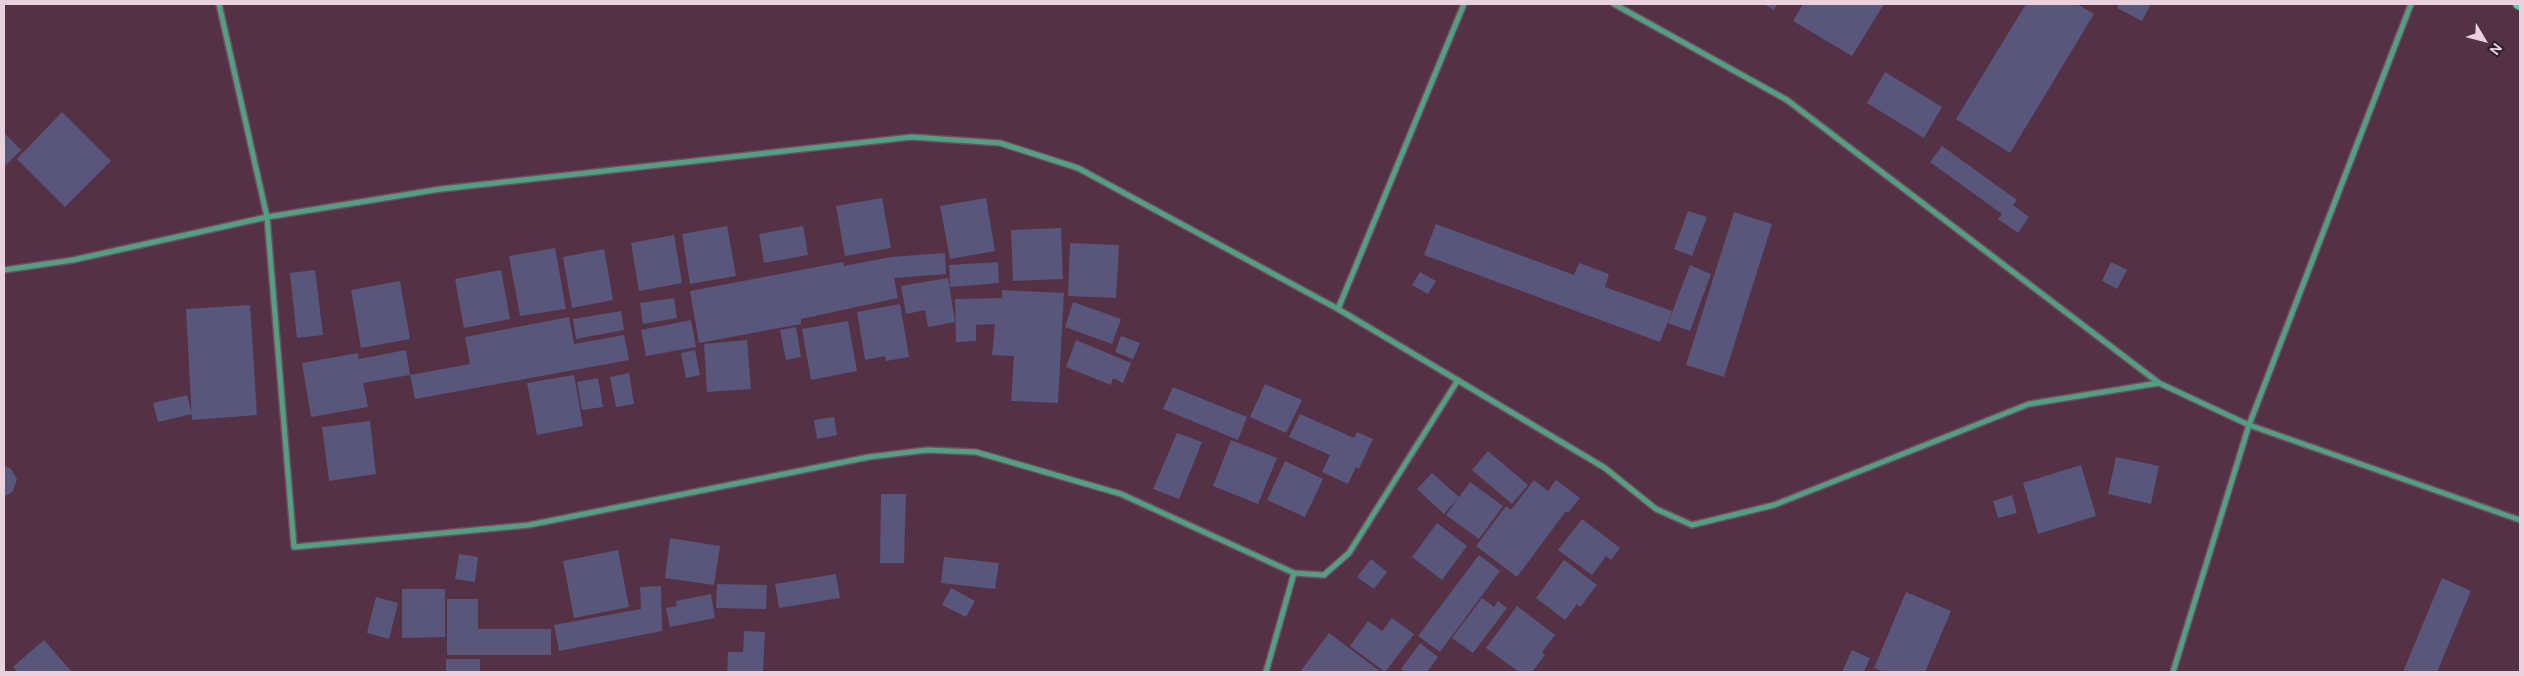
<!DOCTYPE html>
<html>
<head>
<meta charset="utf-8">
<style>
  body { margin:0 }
  #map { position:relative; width:2524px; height:676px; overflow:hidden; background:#553145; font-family:"DM Sans",sans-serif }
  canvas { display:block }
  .frame { position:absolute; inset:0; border:5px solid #e9d2de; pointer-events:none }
  .north { position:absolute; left:2459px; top:15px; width:50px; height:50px; -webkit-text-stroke:4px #301f28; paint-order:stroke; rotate:127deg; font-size:14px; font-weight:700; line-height:20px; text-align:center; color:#e9d2de }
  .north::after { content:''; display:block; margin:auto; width:18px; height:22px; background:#e9d2de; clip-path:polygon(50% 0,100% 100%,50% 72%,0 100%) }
</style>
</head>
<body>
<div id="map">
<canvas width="2524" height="676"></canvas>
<div class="frame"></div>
<div class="north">N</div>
</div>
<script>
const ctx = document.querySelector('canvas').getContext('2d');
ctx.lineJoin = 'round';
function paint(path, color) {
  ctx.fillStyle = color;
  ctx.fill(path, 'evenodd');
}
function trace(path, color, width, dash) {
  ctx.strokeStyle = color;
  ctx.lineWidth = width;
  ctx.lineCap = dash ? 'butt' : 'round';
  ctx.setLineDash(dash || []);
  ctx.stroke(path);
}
paint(new Path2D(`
  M1764,4H1777L1774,10Z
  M1803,4H1884L1852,56L1793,21Z
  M2026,4H2077L2094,14L2010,153L1956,119Z
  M2119,4H2151L2142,21L2117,8Z
  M1885,72L1942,107L1924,138L1867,103Z
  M62,112L111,161L65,207L17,159Z
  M4,133L21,150L4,167Z
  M1942,146L2017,200L2013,205L2029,217L2018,233L1998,219L2002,214L1930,162Z
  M882,198L891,248L845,256L836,206Z
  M986,198L995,251L950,259L940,206Z
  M1688,211L1707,217L1692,256L1674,249Z
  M1734,212L1772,224L1724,377L1686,365Z
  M1436,224L1574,275L1579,263L1609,274L1605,287L1672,311L1660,342L1424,255Z
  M727,226L736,276L690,284L682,234Z
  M803,226L808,255L764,263L759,234Z
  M1061,228L1063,279L1013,281L1011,230Z
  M674,235L682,283L639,291L631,243Z
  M1070,243L1119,245L1116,298L1068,296Z
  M555,248L566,309L520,316L509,256Z
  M604,249L613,300L572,308L563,257Z
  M945,253L946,274L894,278L898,298L801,319V324L699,343L690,291L843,262L844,266L891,257Z
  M998,262L999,283L950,287L949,265Z
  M2111,262L2127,270L2117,289L2102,281Z
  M1690,265L1711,274L1690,331L1668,323Z
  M315,270L323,335L297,338L290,273Z
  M501,270L510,319L464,328L455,279Z
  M1420,272L1436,281L1428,294L1412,285Z
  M948,278L955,322L928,327L925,310L906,314L901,286Z
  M400,281L410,339L361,348L351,290Z
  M1002,290L1064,293L1058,403L1011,401L1014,356L992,355L995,324L976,325V341L956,342L955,299L1002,298Z
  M674,298L677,318L643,324L640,303Z
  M1073,302L1121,319L1112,344L1065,327Z
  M900,304L909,357L886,361L885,356L865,360L857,312Z
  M250,305L257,415L192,420L186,309Z
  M621,311L624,330L576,339L573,319Z
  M569,317L574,344L624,335L629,360L415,399L410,375L470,364L465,337Z
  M691,320L696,347L646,356L641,330Z
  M848,321L857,371L811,380L802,329Z
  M796,327L801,357L786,360L780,330Z
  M1121,336L1140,343L1133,359L1115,352Z
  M747,340L751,389L707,392L704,344Z
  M1076,340L1131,363L1123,383L1113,378L1111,385L1066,367Z
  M406,350L410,375L363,383L368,407L311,417L302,363L358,353L359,359Z
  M695,350L700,375L686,378L681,353Z
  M629,373L634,404L616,407L610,377Z
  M574,375L583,426L537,435L527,383Z
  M598,378L603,407L582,410L577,382Z
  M1265,384L1302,400L1286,433L1250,417Z
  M1173,387L1247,417L1238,440L1163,409Z
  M187,395L192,414L158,422L153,403Z
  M1300,414L1354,438L1357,432L1373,439L1359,469L1356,467L1348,484L1322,472L1330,455L1289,437Z
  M834,417L837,435L817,439L814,420Z
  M370,421L376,474L329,481L322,427Z
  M1177,433L1202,442L1179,499L1153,489Z
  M1231,440L1277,458L1258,504L1213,486Z
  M1488,451L1528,485L1512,504L1472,470Z
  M2116,457L2159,466L2151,504L2108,494Z
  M1285,461L1323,479L1305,517L1267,500Z
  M2081,465L2096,516L2038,534L2023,483Z
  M4,466L10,468L17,479L13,491L4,497Z
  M1432,473L1459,497L1444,514L1417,489Z
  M1534,480L1548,491L1556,480L1580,498L1568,513L1566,511L1517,577L1476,546L1506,506L1511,510Z
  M1470,482L1503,506L1479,539L1446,515Z
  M881,494H906L904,563H880Z
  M2012,495L2017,513L1998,518L1993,501Z
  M1582,519L1620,548L1611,560L1606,556L1592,575L1558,550Z
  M1437,523L1467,546L1442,580L1412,557Z
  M670,538L720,546L714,585L665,578Z
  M618,550L629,607L574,618L563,561Z
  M459,554L478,557L475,582L455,579Z
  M1479,555L1500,571L1440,652L1418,636Z
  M944,557L999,563L995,589L941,583Z
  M1371,559L1387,572L1374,589L1357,577Z
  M1564,560L1597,585L1580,607L1577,604L1565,620L1536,598Z
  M836,574L840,598L779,608L775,584Z
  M2442,578L2471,591L2437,672H2403Z
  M717,584L767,585L766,609L716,608Z
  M661,586L662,631L559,651L554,625L641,609L640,587Z
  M951,588L975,601L966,617L942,605Z
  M402,589H445V637L402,638Z
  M1906,592L1951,611L1925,672H1884L1874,668Z
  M711,594L715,618L670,627L666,608L677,606L676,601Z
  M376,597L398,603L389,639L367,633Z
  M1482,598L1494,607L1498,601L1507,608L1473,653L1452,638Z
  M447,599H478V629H551V655H447Z
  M1517,606L1555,635L1542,652L1545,655L1532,672H1519L1486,648Z
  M1392,618L1414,634L1385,672L1350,646L1368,621L1382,631Z
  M744,631L765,632L763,672H727L728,652H743Z
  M1329,633L1381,672H1300Z
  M44,640L71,671L17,672L13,667Z
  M1420,643L1438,657L1427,672H1405L1401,669Z
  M1852,650L1870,658L1864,672H1842Z
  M446,659H480V672H446Z`), '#58567b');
const street = new Path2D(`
  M219,4L267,217L294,547L529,525L869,457L927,450L976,452L1121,494L1294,573L1324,575L1349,553L1458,380
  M1614,4L1787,100L2159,383L2249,425L2520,520
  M4,270L73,260L267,217L441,189L912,137L1000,143L1078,168L1338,309L1605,468L1656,509L1692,525L1774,505L2029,404L2159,383
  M1338,309L1464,4
  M1266,672L1294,573
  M2173,672L2249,425L2411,4`);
const secondary = new Path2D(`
  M2518,4L2520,5`);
trace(street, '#704e61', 8);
trace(secondary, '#704e61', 12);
trace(street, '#529f82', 5);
trace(secondary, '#4fd6a7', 10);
</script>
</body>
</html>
